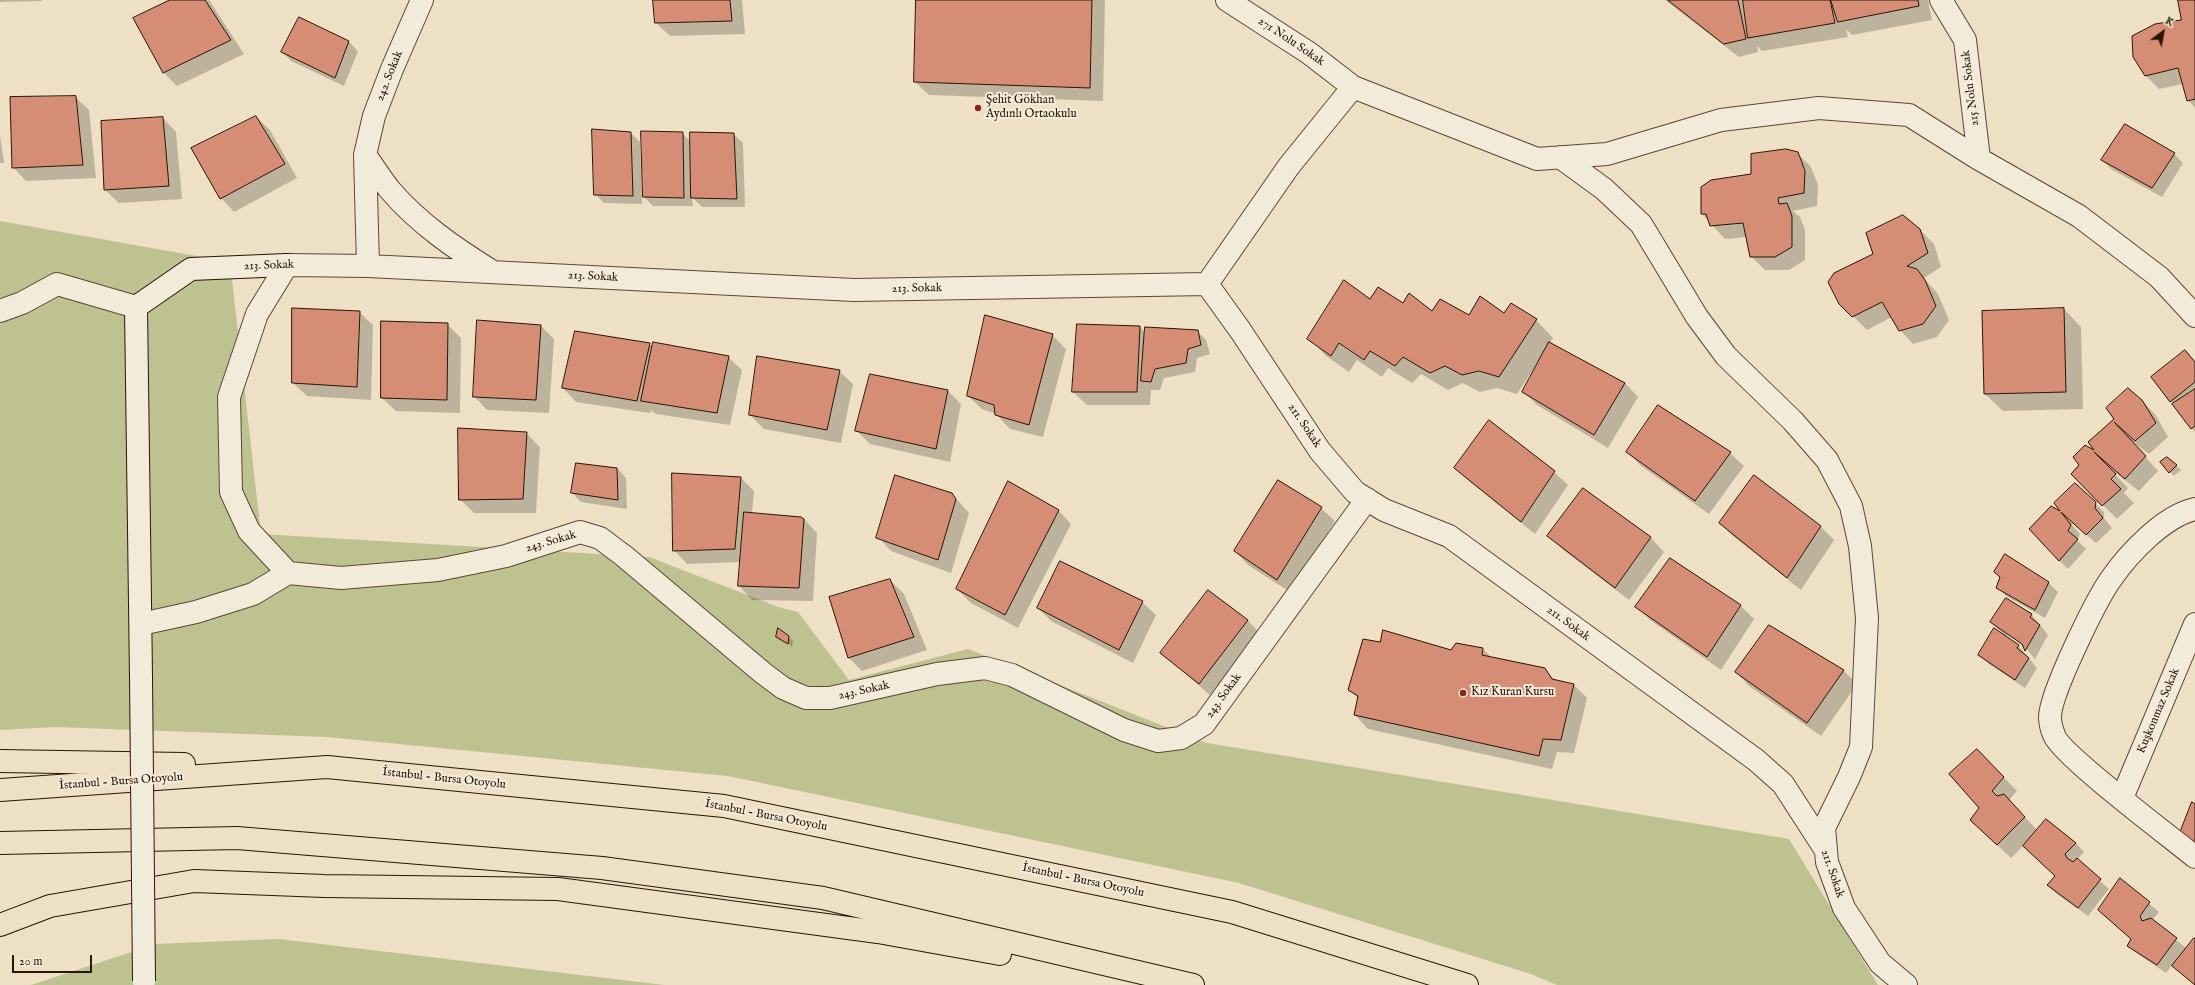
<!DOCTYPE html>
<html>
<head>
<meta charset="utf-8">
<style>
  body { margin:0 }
  #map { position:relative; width:2195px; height:985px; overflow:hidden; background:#ede0c4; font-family:"IM FELL English",serif }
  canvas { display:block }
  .north { position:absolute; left:2143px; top:12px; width:40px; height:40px; -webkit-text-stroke:3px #f3ebd9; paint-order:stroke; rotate:32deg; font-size:11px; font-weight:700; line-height:16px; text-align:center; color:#2b1406 }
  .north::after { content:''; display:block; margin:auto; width:14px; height:18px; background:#2b1406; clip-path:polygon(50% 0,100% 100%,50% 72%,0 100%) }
  .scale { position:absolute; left:12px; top:955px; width:80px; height:18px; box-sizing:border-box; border:2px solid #2b1406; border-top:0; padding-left:5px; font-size:12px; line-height:14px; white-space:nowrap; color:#2b1406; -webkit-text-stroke:3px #f3ebd9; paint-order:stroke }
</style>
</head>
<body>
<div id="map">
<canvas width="2195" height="985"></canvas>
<div class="north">K</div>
<div class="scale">20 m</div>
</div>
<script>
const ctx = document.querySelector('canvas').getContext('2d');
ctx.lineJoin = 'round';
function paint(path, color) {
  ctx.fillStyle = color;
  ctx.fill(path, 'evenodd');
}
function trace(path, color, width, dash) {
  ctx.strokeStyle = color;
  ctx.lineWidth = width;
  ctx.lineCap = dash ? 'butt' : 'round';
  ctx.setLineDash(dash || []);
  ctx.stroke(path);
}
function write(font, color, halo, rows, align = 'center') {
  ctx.font = font + ' "IM FELL English",serif';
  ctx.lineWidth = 4;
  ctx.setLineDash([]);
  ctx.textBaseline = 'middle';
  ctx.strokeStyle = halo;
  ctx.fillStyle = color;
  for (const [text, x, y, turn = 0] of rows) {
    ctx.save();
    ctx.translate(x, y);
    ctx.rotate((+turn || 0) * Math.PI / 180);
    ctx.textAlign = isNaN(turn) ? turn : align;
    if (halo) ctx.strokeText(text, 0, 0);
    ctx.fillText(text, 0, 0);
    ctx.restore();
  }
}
paint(new Path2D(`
  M0,221L230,262L261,534L649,557L781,608L798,612L849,680L968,649L1207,743L1789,839L1878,985H1557L1531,974L1239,883L728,776L327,737L55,727L0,730Z
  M279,939L664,985H31L156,944Z`), '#bec190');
paint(new Path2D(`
  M0,0H42V1L0,2Z
  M172,0H209L244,54L177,86L163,72Z
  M654,0H742L745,34L670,36L656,23Z
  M917,0H1105L1103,101L929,95L915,82Z
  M1665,0H1928L1932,20L1852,35L1846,29L1848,37L1762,51L1757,46L1758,52L1739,57Z
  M2179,0H2195V108L2188,100L2183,84L2159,89L2146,76L2182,21Z
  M299,19L349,42L358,51L344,86L291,61L282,52Z
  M75,97L89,110L96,178L26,181L13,167Z
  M256,117L270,130L297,178L234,212L221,198Z
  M163,118L176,132L182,199L119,203L105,190Z
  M631,133L640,142L642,204L604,203L595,194Z
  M682,133L691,142L733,134L743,143L745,207H702L692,197L693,206H653L644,197Z
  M0,135L4,163H0Z
  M1797,153L1811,167L1818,185L1817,206L1793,211L1800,217L1805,230V260L1789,270H1765L1751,256L1747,237L1725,239L1702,214L1752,175Z
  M2174,154L2183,163L2162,197L2111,169L2102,160Z
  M1920,230L1934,244L1941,267L1924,278L1938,294L1949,320L1937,337L1913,344L1900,330L1892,317L1867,330L1840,303Z
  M1370,300L1403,304L1432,312L1469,316L1504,315L1536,320L1553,338L1550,343L1625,383L1638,397L1608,448L1537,405L1524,392L1539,362H1538L1517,394L1497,388L1480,392L1463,383L1448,390L1421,374L1412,383L1388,368L1382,377L1357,360L1349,372L1326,356L1309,338Z
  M2064,309L2081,327L2083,409L2003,411L1985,394Z
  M359,312L373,325L371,400L307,396L293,383Z
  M447,324L461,338L460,413L396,411L382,398Z
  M541,326L554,339L549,413L487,410L474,396Z
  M1140,327L1145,333L1197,331L1206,340L1210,354L1197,358L1195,372L1164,378L1160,390H1151L1150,405H1087L1073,392Z
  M1052,335L1066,349L1043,437L1010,429L996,414L982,409L968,396Z
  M649,344L653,347L728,357L742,370L730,425L656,414L651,410L650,413L576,402L563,388Z
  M2185,351L2195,362V432L2171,401Z
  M839,371L853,384L841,443L764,429L750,415Z
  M948,391L961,404L950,462L870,444L856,430Z
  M2141,400L2155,414L2168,437L2149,454L2128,438L2158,471L2139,491L2109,468L2128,488L2124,493L2134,503L2117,519L2072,474L2080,465L2085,447L2097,453L2115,419Z
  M526,433L540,447L536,513H474L460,499Z
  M1627,451L1730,453L1744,466L1709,514L1640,465Z
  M2167,458L2181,470L2174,476L2170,472Z
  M1456,467L1554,472L1568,485L1535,534L1469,481Z
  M617,468L626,478L627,509L581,502L572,493Z
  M741,478L754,491L752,513L804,519L817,533L813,601L752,600L739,586L741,562L687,564L674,550Z
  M1584,489L1651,538L1664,552L1629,600L1562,549L1549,535Z
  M952,494L969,513L951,573L891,551L878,537Z
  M2095,503L2104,512V518L2112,528L2096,543L2073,523L2072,525L2080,534L2077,540L2086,549L2068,569L2059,560L2051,507L2064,514Z
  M1321,508L1335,521L1290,592L1248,565L1235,551Z
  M1058,510L1071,524L1018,628L971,603L957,589Z
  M1720,523L1820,526L1834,540L1801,590L1733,536Z
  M2005,556L2049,583L2058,592L2045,618L2006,596L1997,587L2001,578Z
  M1670,559L1741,606L1754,619L1721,670L1650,620L1637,607Z
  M890,580L904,594L927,650L862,671L848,657Z
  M1142,602L1156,615L1133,663L1051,621L1038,608Z
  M2031,614L2048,635L2035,659L2025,647L2007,635L2005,637L2018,645L2037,668L2025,688L1989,664L1980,655L2003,634L1991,622Z
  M1247,620L1261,634L1212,697L1162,653Z
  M1769,627L1844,671L1857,684L1821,736L1749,686L1736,672Z
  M777,636H788L793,641L792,647Z
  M1482,648L1492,658L1544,669L1556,681L1574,685L1587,698L1574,753L1557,752L1552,769L1368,729L1355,715L1359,699L1349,690Z
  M1977,750L2017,791L2009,800L2038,831L2076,843L2084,852L2077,860L2109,889L2088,916L2057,894L2048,885L2056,876L2024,845L2011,858L1984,833Z
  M2121,880L2159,912L2152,920L2187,949L2195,941V985L2172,965L2166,973L2138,954L2129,945L2132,939Z`), '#0003');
const building = new Path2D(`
  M170,0H205L231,40L163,73L133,18Z
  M653,0H730L732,21L655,23Z
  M916,0H1092L1090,88L914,82Z
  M1668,0H1738L1746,39L1724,44Z
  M1743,0H1830L1835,23L1748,38Z
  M1831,0H1918L1919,6L1838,22Z
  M2178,0H2195V99L2187,101L2178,68L2145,76L2133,57L2132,36L2155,24L2181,20Z
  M299,17L349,41L335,78L281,52Z
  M76,96L83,165L12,168L10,97Z
  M256,116L285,164L220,199L191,148Z
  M163,117L169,186L104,190L101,121Z
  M2125,124L2175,153L2152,188L2101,160Z
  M592,129L631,132L633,196L594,195Z
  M641,131L683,132L684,198L643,197Z
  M690,132L734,133L737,199L691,198Z
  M1786,149L1798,152L1805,171L1804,193L1778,198L1779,204L1787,203L1792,216V247L1775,257H1750L1743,223L1710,226L1706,214H1701V187L1711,180L1751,174V154Z
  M1903,215L1920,229L1928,253L1907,266L1917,269L1925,280L1936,306L1923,324L1899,331L1882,302L1852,317L1839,304L1828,282L1834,273L1873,254L1866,233Z
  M1344,280L1370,299L1378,287L1403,303L1409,293L1432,311L1440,299L1469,315L1480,296L1504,313L1511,303L1537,319L1499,377L1479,371L1462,375L1445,366L1430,373L1403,357L1395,366L1370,351L1364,360L1339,343L1331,356L1307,339Z
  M292,308L360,311L357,387L292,383Z
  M2064,308L2066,392L1984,394L1982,311Z
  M985,315L1053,334L1029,425L995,415L994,405L967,396Z
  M477,320L541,325L536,400L473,397Z
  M381,321L448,323L447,400L381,398Z
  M1077,324L1140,326L1137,392H1072Z
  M1145,327L1198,330L1201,345L1188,349L1186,363L1155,369L1151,382L1141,381Z
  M575,331L650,343L637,401L562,388Z
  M653,342L729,356L717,413L641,401Z
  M1549,342L1625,383L1594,435L1522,392Z
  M2185,350L2195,362V382L2170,402L2151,377Z
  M757,356L840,370L827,430L749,415Z
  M870,374L948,390L936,449L855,431Z
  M2128,388L2142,400L2156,423L2135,441L2114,422L2146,456L2125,479L2094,452L2116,474L2111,479L2121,489L2102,506L2071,474L2079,465L2073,457L2085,445L2094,450L2088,442L2114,419L2106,408Z
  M2195,389V426L2191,429L2172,404Z
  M1658,405L1731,452L1695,501L1626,452Z
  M1489,420L1555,471L1521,522L1454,468Z
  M458,428L527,432L523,499L459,500Z
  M2167,457L2177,465L2169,473L2160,462Z
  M576,463L617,468L618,500L571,493Z
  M672,473L741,477L735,549L673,551Z
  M895,475L952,493L956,499L938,560L876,538Z
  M1754,475L1821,526L1787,578L1719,523Z
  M1278,480L1322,507L1277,580L1234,551Z
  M1008,481L1059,510L1005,615L956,589Z
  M2075,483L2096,502L2095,508L2103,518L2086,535L2061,512L2071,525L2068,531L2078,539L2059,561L2029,529L2051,506L2060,511L2054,503Z
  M1583,488L1651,537L1615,588L1547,536Z
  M744,512L801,517L804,519L799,588L738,586Z
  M2005,554L2049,582L2035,610L1996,588L2000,577L1994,572Z
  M1670,558L1741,605L1707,657L1635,607Z
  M1060,561L1143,601L1119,650L1037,608Z
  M890,579L914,637L848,658L829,597Z
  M1208,590L1248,620L1199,684L1160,653Z
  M2006,598L2032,614L2030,617L2040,625L2025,651L2022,644L1990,622Z
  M1769,625L1844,670L1807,723L1735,672Z
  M778,628L789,636L788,644L776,637Z
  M1994,628L2019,645L2017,648L2029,658L2015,680L1978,655Z
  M1383,630L1451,650L1456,643L1483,648L1482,655L1545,668L1552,679L1574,684L1561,740L1543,739L1539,756L1354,715L1358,696L1348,690L1363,639L1380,642Z
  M1977,749L2004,777L1992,791L1997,796L2004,794L2025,817L1997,845L1970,820L1979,808L1949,774Z
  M2192,802L2195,804V845L2178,838Z
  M2046,819L2076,843L2065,854L2067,858L2073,862L2077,858L2101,879L2078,908L2047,885L2055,876L2023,846Z
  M2120,878L2150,902L2140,916L2142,921L2151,918L2177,938L2157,965L2127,946L2131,939L2098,910Z
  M2194,938L2195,939V985L2172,966Z`);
paint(building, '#d68d76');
trace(building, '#2b1406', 1);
const street = new Path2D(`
  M1227,0L1309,53L1353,87
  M1941,0L1965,40L1979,159
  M365,155C374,167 381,179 390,190C419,224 456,249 493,272
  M1560,157L1604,189L1641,224L1697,317L1726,356L1793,421L1827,460L1851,506L1860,546L1867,618L1861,747L1849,777L1824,828L1827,862L1844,908L1880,963L1906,985
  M368,266L365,155L374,116L392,69L422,0
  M1207,284L1289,166L1353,87L1537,159L1607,154L1721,120L1819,108L1909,115L1979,159L2079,216L2159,277L2195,316
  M1207,284L1240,330L1320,451L1355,492L1384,510L1449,536L1756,760L1783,784L1825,849
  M0,311L22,303L57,284L136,307
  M2195,509C2164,516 2129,553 2111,579C2096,600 2050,694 2050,717C2050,722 2052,730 2054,735C2060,754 2172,838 2195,857
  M288,573L341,578L438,570L506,556L580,532L600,538L624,556L763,673L783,688L806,698H830L937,674L985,668L1012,675L1124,730L1158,741L1181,738L1204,724L1367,499
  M288,573L249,531L231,492L229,397L257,314L287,265L368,266L854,290L1207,284
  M141,624L196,612L253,594L288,573
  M2122,798L2195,624`);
const secondary = new Path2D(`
  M141,677L136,307L191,269L287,265`);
const highway = new Path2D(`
  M0,761L184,764
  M0,790L327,767L724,806L1232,912L1467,985
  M0,843L237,838L602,868L823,898L1193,985
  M0,925L50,906L194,881L324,886L558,889L878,932L1000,954`);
trace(street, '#5c4736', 24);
trace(secondary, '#2b1406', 24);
trace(highway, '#2b1406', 24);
trace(street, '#f3ebd9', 22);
trace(secondary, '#f3ebd9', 22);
trace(highway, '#ede0c4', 22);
const secondaryBridge = new Path2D(`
  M141,677L144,981`);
trace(secondaryBridge, '#2b1406', 24, []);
trace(secondaryBridge, '#f3ebd9', 22);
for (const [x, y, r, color] of [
  [978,108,4,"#8f2418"],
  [1463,693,4,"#8f2418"]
]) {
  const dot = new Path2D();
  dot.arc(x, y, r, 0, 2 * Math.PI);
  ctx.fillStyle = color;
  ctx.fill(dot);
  trace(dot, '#f3ebd9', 1.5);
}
write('12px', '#2b1406', '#f3ebd9', [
  ["271 Nolu Sokak",1291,42,34],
  ["242. Sokak",390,76,-68],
  ["215 Nolu Sokak",1971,88,-97],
  ["213. Sokak",269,266,-2],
  ["213. Sokak",593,277,3],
  ["213. Sokak",917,289,-1],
  ["211. Sokak",1304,426,56],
  ["243. Sokak",551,542,-16],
  ["211. Sokak",1568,624,36],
  ["243. Sokak",864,691,-12],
  ["243. Sokak",1224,696,-54],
  ["Kuşkonmaz Sokak",2159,711,-67],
  ["İstanbul - Bursa Otoyolu",444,779,6],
  ["İstanbul - Bursa Otoyolu",121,782,-4],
  ["İstanbul - Bursa Otoyolu",766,816,11],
  ["211. Sokak",1832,874,71],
  ["İstanbul - Bursa Otoyolu",1083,881,12]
]);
write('12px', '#2b1406', '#f3ebd9', [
  ["Şehit Gökhan",986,101],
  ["Aydınlı Ortaokulu",986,115],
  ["Kız Kuran Kursu",1471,693]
], 'left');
</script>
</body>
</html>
